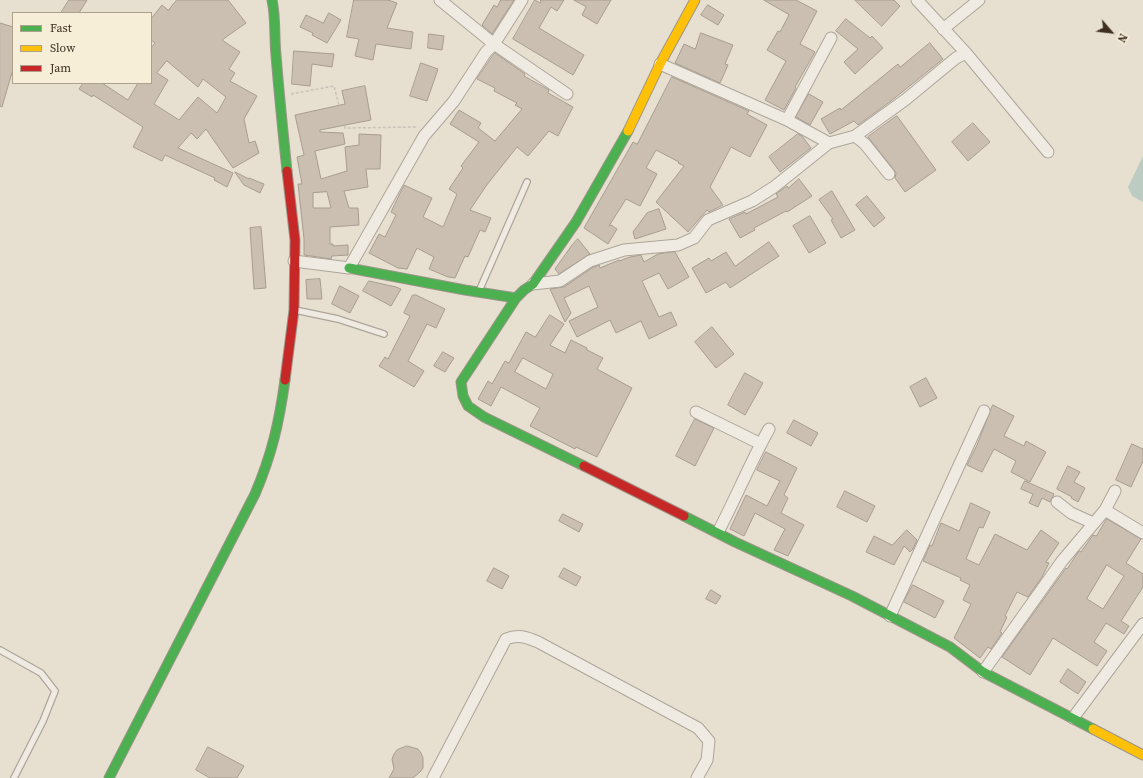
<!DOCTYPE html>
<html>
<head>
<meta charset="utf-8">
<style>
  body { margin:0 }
  #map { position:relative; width:1143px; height:778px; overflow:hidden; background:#e7e0d1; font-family:"Source Serif 4",serif }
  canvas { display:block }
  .legend { position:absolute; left:12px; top:12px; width:140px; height:72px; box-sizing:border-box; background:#f7eed8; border:1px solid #ada18e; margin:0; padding:5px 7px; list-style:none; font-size:12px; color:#3d2e20 }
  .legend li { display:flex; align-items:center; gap:8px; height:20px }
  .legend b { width:20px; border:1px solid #ada18e }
  .north { position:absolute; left:1091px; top:12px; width:40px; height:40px; -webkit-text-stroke:3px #f7eed8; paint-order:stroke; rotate:118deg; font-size:11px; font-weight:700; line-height:16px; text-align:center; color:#3d2e20 }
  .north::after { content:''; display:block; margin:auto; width:14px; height:18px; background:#3d2e20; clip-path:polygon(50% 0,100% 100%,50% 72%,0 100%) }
</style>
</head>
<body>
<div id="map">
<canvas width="1143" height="778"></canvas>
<ul class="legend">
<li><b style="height:5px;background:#4caf50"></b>Fast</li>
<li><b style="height:5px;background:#ffc107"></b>Slow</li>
<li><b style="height:5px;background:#c62828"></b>Jam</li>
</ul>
<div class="north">N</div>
</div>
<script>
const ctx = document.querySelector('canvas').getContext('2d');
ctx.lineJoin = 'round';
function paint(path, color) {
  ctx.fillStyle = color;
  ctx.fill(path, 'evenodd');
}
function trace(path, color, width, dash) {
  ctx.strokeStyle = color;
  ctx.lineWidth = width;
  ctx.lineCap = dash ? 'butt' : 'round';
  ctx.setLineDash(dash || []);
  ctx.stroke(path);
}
paint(new Path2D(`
  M1143,156V202L1132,196L1128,187Z`), '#bcccc2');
const building = new Path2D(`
  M69,0H87L79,13H61Z
  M177,0H228L246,23L222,40L240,52L229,69L235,73L230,81L257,96L244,119L249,143L255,141L259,153L233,168L206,129L197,139L191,133L178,148L233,173L227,187L214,180L215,178L165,155L162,161L133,147L143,127L93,95L92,97L79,89L83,83H102L128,100L138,83H151V48L155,43L151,40V19L162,5L168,10ZM167,61L198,87L203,79L226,97L217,113L198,97L179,120L154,104L168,80L157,73Z
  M354,0H388L397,3L387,28L413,32L411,49L376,44L373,60L355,56L359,39L347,37Z
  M501,0H514L492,34L482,25L494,5L497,7Z
  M535,0L540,3L541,1L540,0H564L557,11L551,7L539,28L584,55L573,75L513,39Z
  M574,0H611L597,24L582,15L586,7Z
  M764,0H796L817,11L800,44L815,52L795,87L796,88L784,110L765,100L786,61L767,50L778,31L780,32L789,15Z
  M855,0H894L900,6L882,26Z
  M708,5L724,15L718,25L701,15Z
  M329,13L341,20L327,43L312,35L313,33L300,27L306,15L323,23Z
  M846,19L870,38L872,36L883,48L855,74L844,62L858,49L836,31Z
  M0,23L13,27V69L2,107L0,106Z
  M701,33L733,45L725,64L728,65L720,83L675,63L684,44L695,49Z
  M429,34L444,36L442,50L428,48Z
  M930,43L943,59L891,101L858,125L854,121L830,134L821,119L840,108L841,110L898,64L900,67Z
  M294,51L334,54L332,67L312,64L310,86L292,84Z
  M495,53L525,74L524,76L549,90L548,93L573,107L558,136L549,131L528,156L517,147L486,186L470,210L491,218L485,232L480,230L468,257L465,256L455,278L448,277L429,269L434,257L417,248L407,269L398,268L369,253L379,234L385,237L396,215L391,212L404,185L432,198L423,217L443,227L457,194L449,189L463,168L461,166L479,142L450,124L459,110L481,123L478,128L495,141L522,109L515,105L517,103L494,91L495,88L477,79Z
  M421,63L438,69L427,101L410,96Z
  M672,77L749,111L747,114L767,125L750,157L731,147L710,187L723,205L709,212L707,210L688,232L656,202L684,166L678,163L679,162L656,150L646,168L657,174L640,206L626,199L609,226L611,225L617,229L608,244L584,228L633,142L637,144Z
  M365,86L371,120L320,130V132L343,133L345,144L315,151L321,179L347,171L345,147L359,145V134L381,135L380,169H366L368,187L344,191L349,208H358L359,225L330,227V244H333V246L348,245V255L332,256L331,259L304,255V239L298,184H302L297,157L304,155L295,115L345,104L342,91ZM327,192L331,208H313V193Z
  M809,94L823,102L810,125L796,117Z
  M897,116L936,170L905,192L895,178L896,173L894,170L868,137Z
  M973,123L990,142L968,161L952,142Z
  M798,134L802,136L811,148L780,172L769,157Z
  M235,172L249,179V178L264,184L260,193L244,185Z
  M799,179L812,196L787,212L786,211L754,228L755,230L740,238L729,219L745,212L746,214L778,197L776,194L787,186L788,188Z
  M832,191L855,230L841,238L831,220L833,219L819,200Z
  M867,196L885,218L874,227L856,205Z
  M659,209L666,229L635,239L633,232L647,213Z
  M810,216L826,243L809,253L793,226Z
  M261,227L266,288L254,289L250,228Z
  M578,239L590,254L559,274L555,269L572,245Z
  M769,242L779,256L730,288L726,282L706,293L692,268L709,258L711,261L726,252L735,266Z
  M675,252L689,277L668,289L659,273L642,281L659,317L671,312L677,325L649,339L641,321L616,333L610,320L577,337L569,321L598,307L589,286L564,298L571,313L565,322L550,289L564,287L592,268L599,265L600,268L619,260V261L630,257L641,255L644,262L658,254Z
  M320,279L322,299H307L306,280Z
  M369,281L396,287L401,289L391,306L363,291Z
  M340,286L359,296L350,313L332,304Z
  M413,295H416L445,309L436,328L427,324L408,361L424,371L414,387L379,366L385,357L388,359L410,316L404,313Z
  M550,315L564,324L550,345L565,353L571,340L587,348V350L603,358L597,369L632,388L597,457L576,447L575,449L530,426L540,408L501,387L491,406L478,399L488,381L492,384L505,361L509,363L526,332L535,337ZM523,358L553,374L546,389L515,372Z
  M712,327L734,354L716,368L695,342Z
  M443,352L454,358L445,372L434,366Z
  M745,373L763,383L745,415L728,405Z
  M926,378L937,398L920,407L910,387Z
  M993,405L1014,416L1004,436L1024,446L1026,441L1046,452L1030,482L1011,472L1016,461L994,449L982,472L967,465L977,445Z
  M695,419L714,428L695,466L676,456Z
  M794,420L818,433L811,446L787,433Z
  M1132,444L1143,449V461L1131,487L1116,480Z
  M766,452L797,468L784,495L788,498L781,513L804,525L788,556L774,550L785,529L755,513L744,536L730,529L746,495L767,506L780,481L757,470Z
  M1068,466L1080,472L1074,482L1085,488L1078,502L1071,498L1072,497L1057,489Z
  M1025,481L1054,494L1050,502L1042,498L1038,507L1029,503L1033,494L1021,489Z
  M845,491L875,506L867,522L837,507Z
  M971,503L990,512L983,528L979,527L966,559L979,565L995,534L1027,550L1041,530L1059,543L1046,562L1049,563L1042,577L1028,597L1017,592L1005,616L1007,617L1000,632L1002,633L991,649L988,647L980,658L954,638L971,604L963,600L970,585L960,580L961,578L923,561L930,545L932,546L941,523L959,531Z
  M563,514L583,524L579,532L559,521Z
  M1107,519L1141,539L1126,563L1143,574V587L1121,621L1129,626L1124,634L1106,623L1094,642L1107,651L1097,666L1053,638L1030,675L1002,657L1066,568L1067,569L1079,551L1081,552L1093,535L1096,536ZM1107,565L1124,576L1103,609L1087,599Z
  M907,530L917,540L913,549L910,552L904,546L894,565L866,552L874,536L892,545Z
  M494,568L509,576L502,589L487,581Z
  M564,568L581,577L576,586L559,577Z
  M913,585L944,601L935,618L904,602Z
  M711,590L721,596L716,604L706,599Z
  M1068,669L1086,682L1078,694L1060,682Z
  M407,746L418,749L421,753L423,758V768L420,772L413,778H389L394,769L392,759L394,754L397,750Z
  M208,747L244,766L237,778H210L196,770Z`);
paint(building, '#cbbfb2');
trace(building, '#a89c90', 1);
const lane = new Path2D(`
  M479,291L527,182
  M295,310L338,319L384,334
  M0,650L41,673L55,691L43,721L14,778`);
const street = new Path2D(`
  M522,0L494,44L567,94
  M917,0L966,53L1048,152
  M943,29L979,0
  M660,64L787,120L829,143
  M787,120L831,38
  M855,136L865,144L889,174
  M294,261L349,268L424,136L454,101L486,52L494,44L440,0
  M533,284L560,281L590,261L624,250L678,245L694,238L708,220L752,201L774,187L829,143L855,136L905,100L956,58L966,53
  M696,412L761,444
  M1057,502L1071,513L1093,523
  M1105,510L1115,491
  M718,532C736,498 750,463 769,429
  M890,616L984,411
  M983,672L1062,561L1105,510L1143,533
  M1073,718L1143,624
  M433,778L506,639C518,634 526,637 538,642L698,728L709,741L707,760L697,778`);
const fast = new Path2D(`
  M272,0C276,18 274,36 276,55C279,94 283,132 287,171
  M349,268L465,290L516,298L524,290L533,284L576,222L628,131
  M516,298L461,382L463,396L468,406L484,417L584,466
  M684,516L735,542L852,596L950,647L983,672L1093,729
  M109,778L255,494C272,454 279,423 285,380`);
const slow = new Path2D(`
  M628,131L660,64L695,0
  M1093,729L1143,755`);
const jam = new Path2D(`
  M285,380L294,310L295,240L287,171
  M584,466L684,516`);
trace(lane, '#ada599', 8);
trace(street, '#ada599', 13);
trace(fast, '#9c958a', 11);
trace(slow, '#9c958a', 11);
trace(jam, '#9c958a', 11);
trace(new Path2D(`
  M291,94L334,86L345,128L418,127`), '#c8c2b9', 1.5, [3, 2]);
trace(lane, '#efebe3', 5.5);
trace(street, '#efebe3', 11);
trace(fast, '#4caf50', 9);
trace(slow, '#ffc107', 9);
trace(jam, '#c62828', 9);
</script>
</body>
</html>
